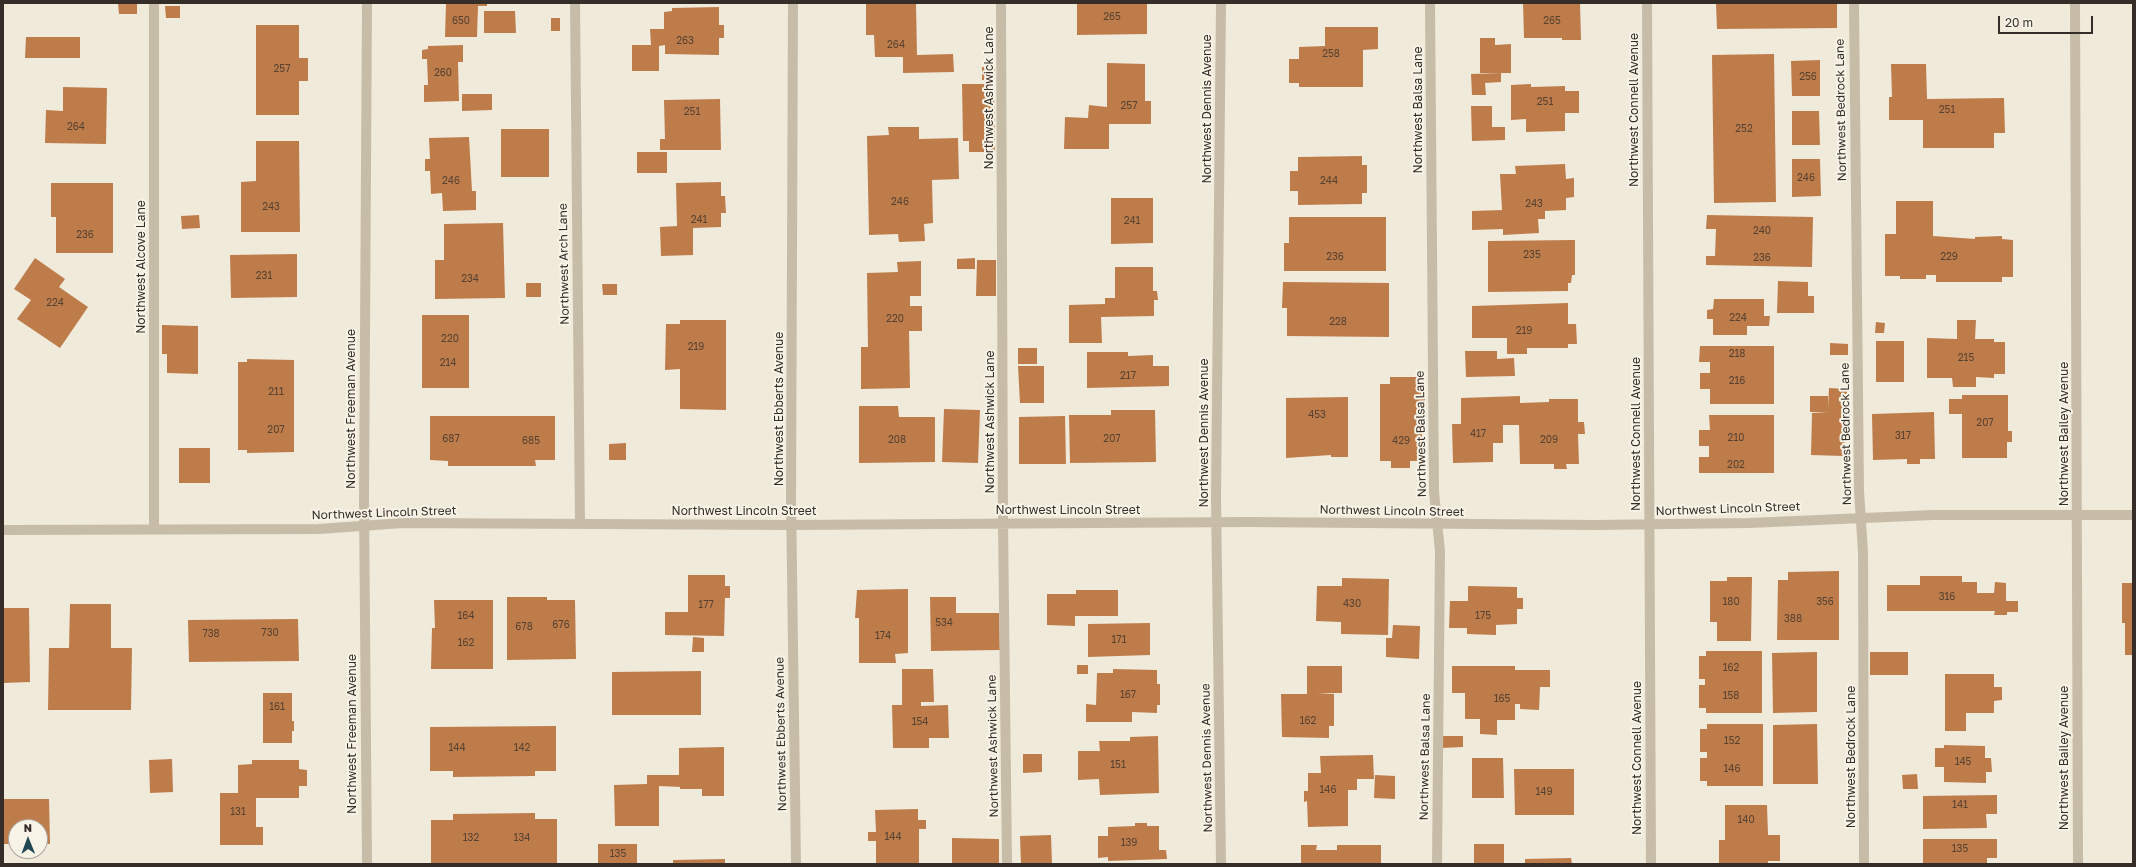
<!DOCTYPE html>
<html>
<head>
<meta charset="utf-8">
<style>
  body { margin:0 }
  #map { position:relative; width:2136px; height:867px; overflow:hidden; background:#f0eadb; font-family:"Golos Text",sans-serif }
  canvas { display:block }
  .frame { position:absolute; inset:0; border:4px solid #352e28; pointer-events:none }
  .north { position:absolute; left:8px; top:819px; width:40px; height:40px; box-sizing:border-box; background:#f8f3e7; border:1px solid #aaa49b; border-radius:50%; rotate:359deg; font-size:11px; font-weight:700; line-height:16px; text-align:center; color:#352e28 }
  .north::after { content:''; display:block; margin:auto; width:14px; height:18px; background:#204753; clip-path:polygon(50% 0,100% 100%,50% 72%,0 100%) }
  .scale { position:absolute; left:1998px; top:16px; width:95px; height:18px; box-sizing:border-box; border:2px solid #352e28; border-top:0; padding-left:5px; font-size:12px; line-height:14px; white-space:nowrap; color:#352e28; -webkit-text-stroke:3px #f8f3e7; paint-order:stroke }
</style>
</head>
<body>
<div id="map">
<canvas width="2136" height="867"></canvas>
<div class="frame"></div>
<div class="north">N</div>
<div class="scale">20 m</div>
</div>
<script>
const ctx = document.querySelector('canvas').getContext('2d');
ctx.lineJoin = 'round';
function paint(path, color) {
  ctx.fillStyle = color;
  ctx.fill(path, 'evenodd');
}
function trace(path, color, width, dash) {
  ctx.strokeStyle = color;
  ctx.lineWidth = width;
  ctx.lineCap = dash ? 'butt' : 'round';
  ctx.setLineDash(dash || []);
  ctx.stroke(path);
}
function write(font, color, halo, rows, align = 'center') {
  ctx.font = font + ' "Golos Text",sans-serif';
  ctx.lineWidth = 4;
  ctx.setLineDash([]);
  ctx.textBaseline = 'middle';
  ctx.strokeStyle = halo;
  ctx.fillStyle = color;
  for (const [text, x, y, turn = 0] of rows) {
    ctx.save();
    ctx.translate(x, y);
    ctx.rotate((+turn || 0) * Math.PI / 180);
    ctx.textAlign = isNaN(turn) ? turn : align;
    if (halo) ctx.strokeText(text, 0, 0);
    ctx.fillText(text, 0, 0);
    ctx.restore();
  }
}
paint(new Path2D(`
  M118,3H137V14H119Z
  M446,3H487V6H478L477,37H445Z
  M866,3H916L917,55L953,54L954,72L903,73V57H875L874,35H866Z
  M1077,3H1147V34L1077,35Z
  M1523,3H1580L1581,40H1562V38H1524Z
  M1716,3H1837V28L1717,29Z
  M165,6H180V18H166Z
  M719,7V25H724V38H719V55L665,54V45L659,46V71H632V45H651L650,29H664V12L672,11V8Z
  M484,11H515L516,33H484Z
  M551,18H560V31H551Z
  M256,25H299V58H308V81H299V115H256Z
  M1325,27H1378V49L1363,50V87H1299V83H1289V59H1299V47L1325,46Z
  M26,37H80V58H25Z
  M1480,38H1495V45L1511,44V73H1480Z
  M463,45V62H458L459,101L424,102V85H428L427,59H422V50L428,49V46Z
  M1774,54L1776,202L1714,203L1712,55Z
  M1820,60V96H1792L1791,61Z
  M1107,63L1145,64V101H1151V124H1109V149H1064L1065,117L1088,118L1089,105L1107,107Z
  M1891,64H1926L1927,99L2004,98L2005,133H1994V148H1923V120H1889V97H1892Z
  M982,67L995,68L994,80H982Z
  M1501,73V82L1485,83L1486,95H1472L1471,74Z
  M962,84H994L995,152H969V141H963Z
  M1531,84V87L1565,86V91H1579V113H1565V131L1526,132V119L1511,120V85Z
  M63,87L107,88L106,144L45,143L46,110L63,111Z
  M462,94H492V110L462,111Z
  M720,99L721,150H660V139H665L664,100Z
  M1471,106H1492V127H1505V140L1472,141Z
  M1792,111H1819L1820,145H1792Z
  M888,127H919V139L958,138L959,179L932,180L933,223L924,224L925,241L899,242L898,234L869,235L867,136L889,135Z
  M501,129H549V177H501Z
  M469,137L472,191H476V210L443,211L442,193L431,194L430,171H425V159H430L429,138Z
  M256,141H299L300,232H241V182L256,181Z
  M637,152H667V173H637Z
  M1362,156V165H1367V193H1362V204L1298,205V191H1290V171H1298V157Z
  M1792,159H1820L1821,196L1792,197Z
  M1565,164L1566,179L1574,178V197L1566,198V210L1545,211V219H1538L1539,233L1503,235V229L1472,230V211L1502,210L1500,174H1516L1515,166Z
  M721,182V196H725L726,213H721V227L693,228V255L661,256L660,227L677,226L676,183Z
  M51,183H113V253H56V217H51Z
  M1111,198H1153V243L1111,244Z
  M1896,201H1933V236L1975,239V237L2002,236V239L2013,240V277H2002V282H1936V275H1926V279H1900V276H1885V234H1896Z
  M199,215L200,228L182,229L181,216Z
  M1707,215L1813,217L1812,267L1706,265V256H1715L1716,229H1706Z
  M1289,217H1386V271H1284V243H1289Z
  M503,223L505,298L435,299V260H444V224Z
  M1575,240V275H1572L1571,283H1568V291L1488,292V241Z
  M297,254V297L231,298L230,255Z
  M35,258L65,279L59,287L88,307L60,348L17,319L31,300L14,289Z
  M975,258V269H957V259Z
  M977,260H996V296H976Z
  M921,261V296H910V306H922V331H909L910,388L861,389V347H868L867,273L898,272L897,262Z
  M1115,267H1153V291H1157L1158,300H1154V316L1101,317L1102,343H1069V305L1105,304V298H1115Z
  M1778,281L1808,282V296H1814V313H1777Z
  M1283,282L1389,283V337L1287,336V308H1282Z
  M526,283H541V297H526Z
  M602,284H617V295H603Z
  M1714,299H1764V316H1770L1769,326H1747V335H1713V319H1707V310L1713,309Z
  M1568,303V324H1576L1577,344H1568V348H1527V354H1507V338H1472V306Z
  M422,315H469V388H422Z
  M680,320H726V410L680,409V369L665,370L666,324H680Z
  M1957,320H1976L1975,339H1994V342H2005V374H1994V378L1976,377V387H1953L1952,378H1927V338L1957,339Z
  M1876,322L1885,323L1884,333H1875Z
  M162,325L198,326V374L167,373V354H162Z
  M1876,341H1904V382H1876Z
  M1830,343L1848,344V355H1830Z
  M1700,346H1774V404H1710V389H1700V373H1710V362H1699Z
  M1018,348H1037V364H1018Z
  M1465,351H1497V359L1514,358L1515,376L1466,377Z
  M1087,352H1128V356L1153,355V366H1169V386L1087,388Z
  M247,359L294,360V452L247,453V450H238V362H247Z
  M1018,366H1044V403H1020Z
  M1390,377H1425V418L1419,417V421H1422V461H1410V468H1391V461H1380V384H1390Z
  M1829,388L1847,389L1844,456L1811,455L1812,413L1828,412H1810V396H1828V408Z
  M1962,395H2008V431H2012V442H2007V458H1962V414H1949V399H1962Z
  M1520,396V403L1549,402V399H1578V422H1584L1585,434H1578L1579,464H1566L1567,469H1554V464H1520L1519,425H1503V443H1493V462L1453,463L1452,424H1461V398Z
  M1348,397V457H1331V455L1286,458V398Z
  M859,406H898L899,417H935V462L859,463Z
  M944,409L980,410L978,463L942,462Z
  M1111,410H1155L1156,462L1070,463L1069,415H1111Z
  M1934,412L1935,459H1920V464H1907V459L1873,460L1872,414Z
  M1709,415H1774V473H1699V457H1709V446H1699V430H1710Z
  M430,416H555V460H535L536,466H448V461L430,460Z
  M1065,416L1066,464H1019V417Z
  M626,443V460H609V444Z
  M179,448H210V483H179Z
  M1839,571V640H1777L1778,580H1788V572Z
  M688,575H725V586H730V598H725L724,636L665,635V612H688Z
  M1920,576H1962V582H1977V593H1994L1995,582L2006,583V601H2018V612H2007V615H1994L1995,611H1887V585H1920Z
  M1727,577H1752L1751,641H1717V622H1710V581H1727Z
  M1342,578L1389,579L1388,635L1341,634V622L1316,621L1317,586H1342Z
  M2122,583H2133V655H2125V623H2122Z
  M1468,586L1517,587V598H1523V609H1517V624L1496,625V635L1467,634V628H1449L1450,601H1468Z
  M908,589V653L895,654L896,663H859V618H855L857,590Z
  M1076,590H1118V616H1075V626L1047,625V594H1076Z
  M507,597H547V600H575L576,659L507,660Z
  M930,597H956V613H999L1000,650L931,651Z
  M434,600H493V669H431L432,628H435Z
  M70,604H111V648H132L131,710H48L49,648H69Z
  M3,608H29L30,682L3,683Z
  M298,619L299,661L189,662L188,620Z
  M1150,623V655L1088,657V624Z
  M1393,625L1420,626L1419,659L1386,657V638H1392Z
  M693,637L704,638V652H692Z
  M1706,651H1762V713H1706V708H1699V685H1705V679H1699V656H1706Z
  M1817,652V712L1773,713L1772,653Z
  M1870,652H1908V675H1870Z
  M1077,665H1088V674H1077Z
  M1307,666H1342V693H1317L1334,694V726H1329V738L1282,737L1281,694H1307Z
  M1452,666H1515V670H1550V687H1540L1539,710L1520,709V704H1515V720H1497V735L1480,734V719H1465V693H1452Z
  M902,669H933L934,702H921V706L948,705L949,738H929V748H893L892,705H902Z
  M1113,669L1157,670V684H1160V705H1157V713L1132,712V722H1086V704L1096,705L1097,673H1113Z
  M701,671V715H612V672Z
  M1945,674H1994V687H2002V700L1994,701V713H1966V731H1945Z
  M263,693H292V721H294V731H292V743H263Z
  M1707,724H1763V786H1707V781H1700V758H1707V752H1700V729H1707Z
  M1817,724L1818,784H1773V725Z
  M556,726V771H535V776L453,777V771H430V727Z
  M1158,736L1159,793L1100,795L1099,779L1078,780V751H1100L1099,741H1130V737Z
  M1441,736H1463V747L1441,748Z
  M1944,745L1985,746V758H1991L1992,772H1986V783L1944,782V767H1935V748H1944Z
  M724,747V796H702V789H680V787L659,786V826H615L614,785L647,784V775H679V748Z
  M1023,754H1042V772L1023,773Z
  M1373,755L1374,779H1357V790H1348V826L1308,827L1307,801L1304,802V791H1308V773H1321L1320,756Z
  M1472,758H1503L1504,798H1472Z
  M172,759L173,792L150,793L149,760Z
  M252,760H299V769L307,770V786H299V798H256V827H263V845H220V793H238V765L252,764Z
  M1514,769H1574V815H1515Z
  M1917,774L1918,789H1903L1902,775Z
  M1375,775L1395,776V799L1374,798Z
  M1997,795V814H1986L1987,828L1923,829V796Z
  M3,799H49L50,844H40V827H16V844H3Z
  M1725,805H1767L1768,835H1780V861H1768V864H1719V840H1725Z
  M918,809V820H926V829H919V864H876V841H868V832H876L875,810Z
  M535,813V819H557V864H431V820H453V814Z
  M1135,823H1147V826H1159V850H1166L1167,859L1108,861V857L1098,858V836H1108V827L1135,826Z
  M1051,835L1052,864H1021L1020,836Z
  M952,838L999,839V864H952Z
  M1923,839H1997V858H1987V864H1923Z
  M598,844H637V864H598Z
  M1474,844H1504V864H1474Z
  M1301,845H1317L1316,850H1337V845H1381V864H1301Z
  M1571,858L1572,864H1525V859Z
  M725,859V864H673V860Z`), '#be7c4b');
trace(new Path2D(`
  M575,3L580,524
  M793,3L791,498L796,864
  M1001,3L1003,522L1007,864
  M1221,3L1216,498L1221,864
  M1430,3L1434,492L1440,551L1437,864
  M1647,3L1651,864
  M1854,3L1859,491L1863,552L1864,864
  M2075,3L2078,864
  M3,530L319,529L403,523L791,525L1249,522L1595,525L1749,523L1933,515H2133
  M154,530V3
  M367,864L364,500L367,3`), '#c7bca8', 10);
write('10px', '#574231', null, [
  ["265",1112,17],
  ["650",461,21],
  ["265",1552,21],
  ["263",685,41],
  ["264",896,45],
  ["258",1331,54],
  ["257",282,69],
  ["260",443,73],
  ["256",1808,77],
  ["251",1545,102],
  ["257",1129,106],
  ["251",1947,110],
  ["251",692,112],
  ["264",76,127],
  ["252",1744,129],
  ["246",1806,178],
  ["246",451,181],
  ["244",1329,181],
  ["246",900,202],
  ["243",1534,204],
  ["243",271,207],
  ["241",699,220],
  ["241",1132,221],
  ["240",1762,231],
  ["236",85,235],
  ["235",1532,255],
  ["236",1335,257],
  ["229",1949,257],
  ["236",1762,258],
  ["231",264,276],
  ["234",470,279],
  ["224",55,303],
  ["224",1738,318],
  ["220",895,319],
  ["228",1338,322],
  ["219",1524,331],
  ["220",450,339],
  ["219",696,347],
  ["218",1737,354],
  ["215",1966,358],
  ["214",448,363],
  ["217",1128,376],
  ["216",1737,381],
  ["211",276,392],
  ["453",1317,415],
  ["207",1985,423],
  ["207",276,430],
  ["417",1478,434],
  ["317",1903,436],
  ["210",1736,438],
  ["687",451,439],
  ["207",1112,439],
  ["208",897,440],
  ["209",1549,440],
  ["685",531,441],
  ["429",1401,441],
  ["202",1736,465],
  ["316",1947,597],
  ["180",1731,602],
  ["356",1825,602],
  ["430",1352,604],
  ["177",706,605],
  ["164",466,616],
  ["175",1483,616],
  ["388",1793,619],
  ["534",944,623],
  ["676",561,625],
  ["678",524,627],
  ["730",270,633],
  ["738",211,634],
  ["174",883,636],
  ["171",1119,640],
  ["162",466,643],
  ["162",1731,668],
  ["167",1128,695],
  ["158",1731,696],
  ["165",1502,699],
  ["161",277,707],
  ["162",1308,721],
  ["154",920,722],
  ["152",1732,741],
  ["144",457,748],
  ["142",522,748],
  ["145",1963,762],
  ["151",1118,765],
  ["146",1732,769],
  ["146",1328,790],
  ["149",1544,792],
  ["141",1960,805],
  ["131",238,812],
  ["140",1746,820],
  ["144",893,837],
  ["132",471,838],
  ["134",522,838],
  ["139",1129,843],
  ["135",1960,849],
  ["135",618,854]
]);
write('12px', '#352e28', '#f8f3e7', [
  ["Northwest Ashwick Lane",989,98,-90],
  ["Northwest Dennis Avenue",1207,109,-90],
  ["Northwest Balsa Lane",1418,110,-90],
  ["Northwest Connell Avenue",1634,110,-90],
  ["Northwest Bedrock Lane",1841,110,-91],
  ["Northwest Arch Lane",564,264,-91],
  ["Northwest Alcove Lane",141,267,-90],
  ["Northwest Freeman Avenue",351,409,-90],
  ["Northwest Ebberts Avenue",779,409,-90],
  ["Northwest Ashwick Lane",990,422,-90],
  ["Northwest Dennis Avenue",1204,433,-90],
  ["Northwest Balsa Lane",1421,434,-91],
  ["Northwest Connell Avenue",1636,434,-90],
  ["Northwest Bedrock Lane",1846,434,-91],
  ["Northwest Bailey Avenue",2064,434,-90],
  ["Northwest Lincoln Street",1728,509,-2],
  ["Northwest Lincoln Street",1068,510],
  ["Northwest Lincoln Street",744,511],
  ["Northwest Lincoln Street",1392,511,1],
  ["Northwest Lincoln Street",384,513,-2],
  ["Northwest Freeman Avenue",352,734,-90],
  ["Northwest Ebberts Avenue",781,734,-91],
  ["Northwest Ashwick Lane",993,746,-91],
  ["Northwest Balsa Lane",1425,757,-89],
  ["Northwest Bedrock Lane",1851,757,-90],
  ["Northwest Dennis Avenue",1207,758,-91],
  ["Northwest Connell Avenue",1637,758,-90],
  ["Northwest Bailey Avenue",2064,758,-90]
]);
</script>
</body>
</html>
